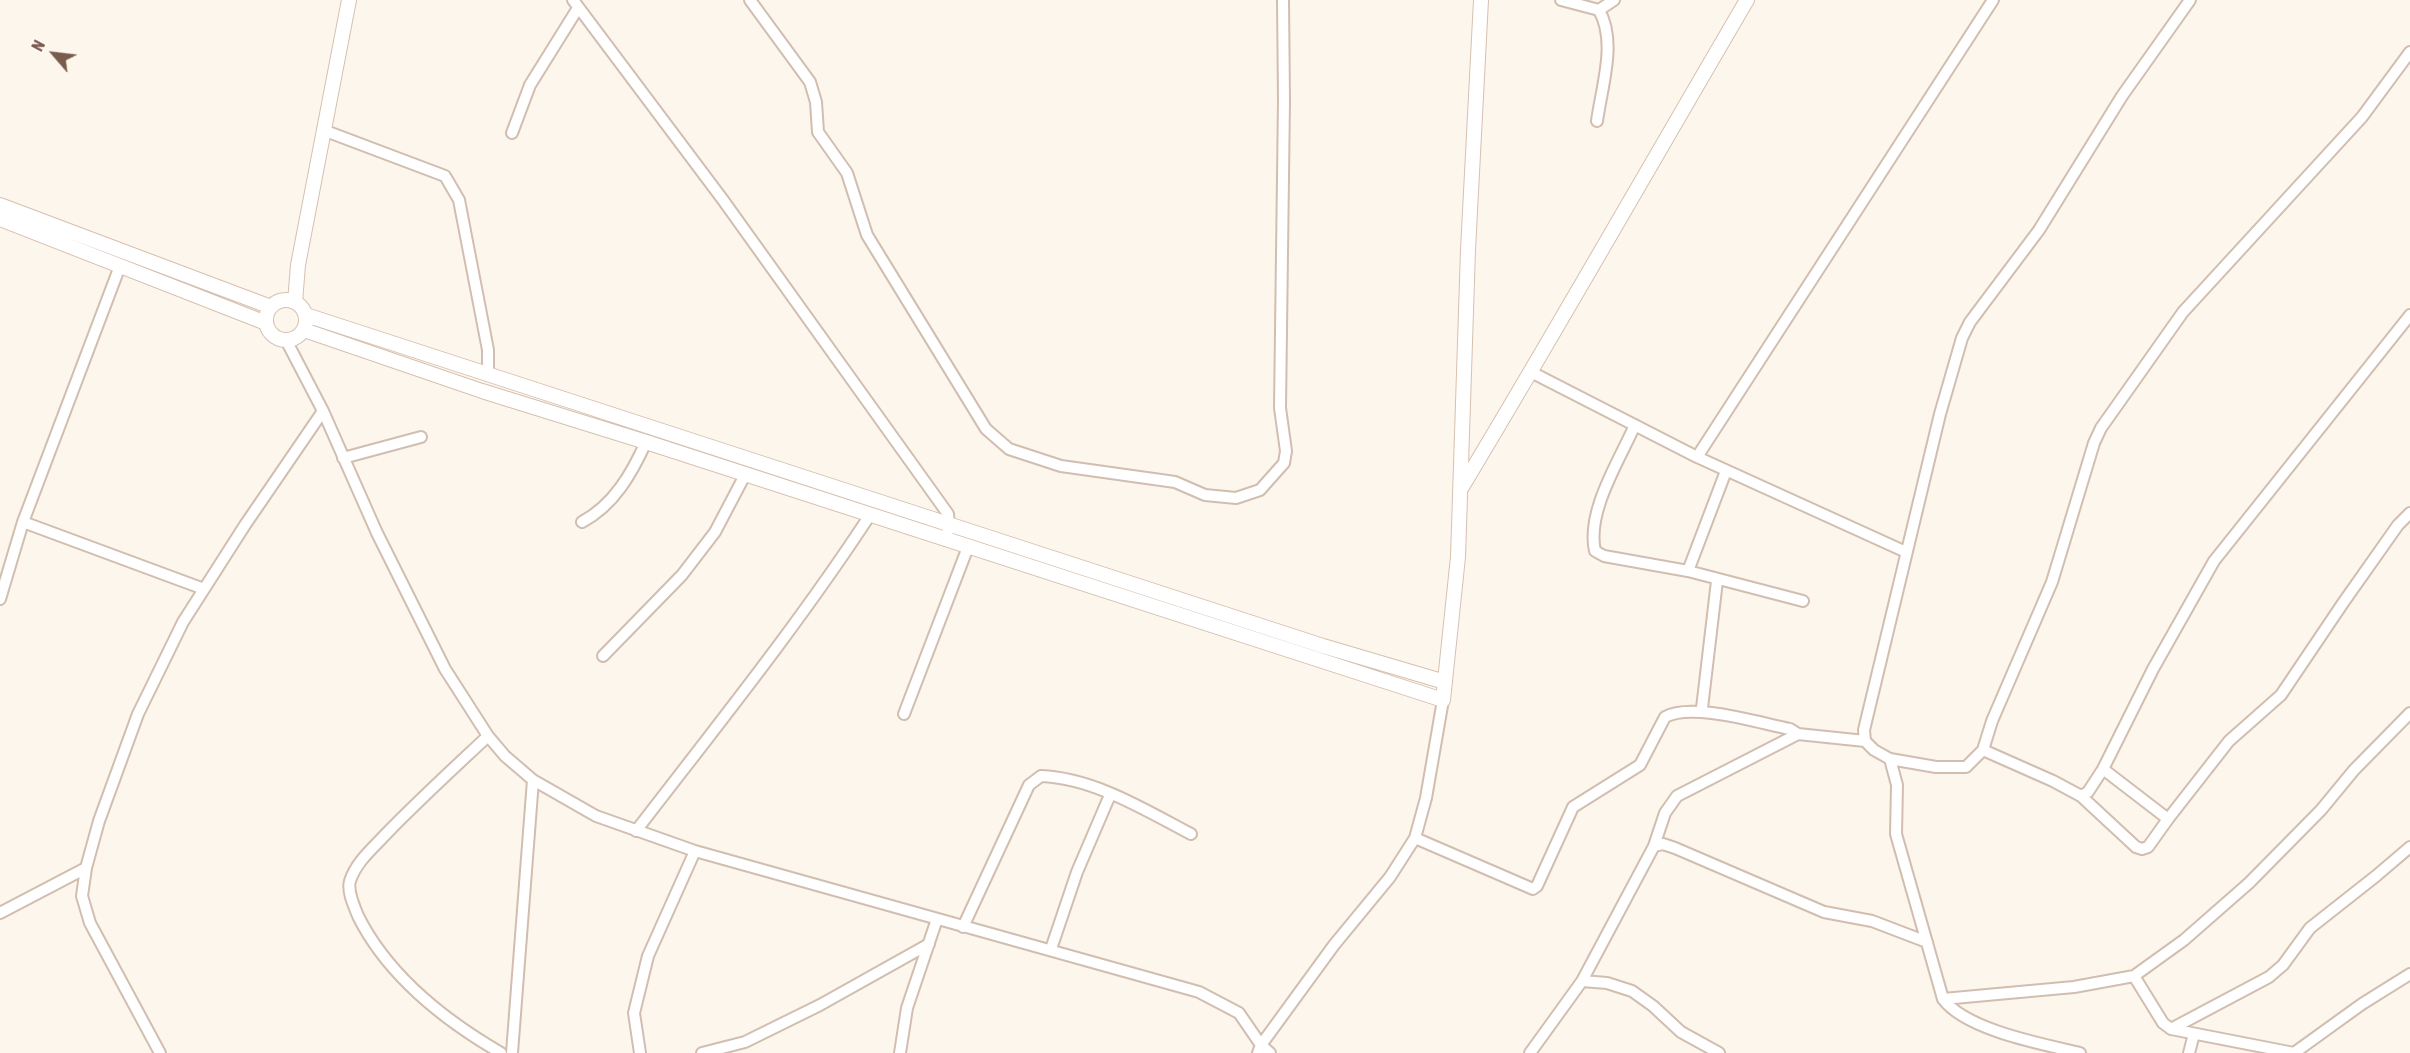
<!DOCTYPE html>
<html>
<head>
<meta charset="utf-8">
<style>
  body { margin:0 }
  #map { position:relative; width:2410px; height:1053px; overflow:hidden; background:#fdf6ec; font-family:"Asap Condensed",sans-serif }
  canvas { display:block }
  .north { position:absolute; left:24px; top:24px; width:60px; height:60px; -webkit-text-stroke:4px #fffaf3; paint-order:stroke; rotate:298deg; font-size:16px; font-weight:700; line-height:24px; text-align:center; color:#7a5c4d }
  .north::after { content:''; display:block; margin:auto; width:21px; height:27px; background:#7a5c4d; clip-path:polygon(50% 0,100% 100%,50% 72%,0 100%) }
</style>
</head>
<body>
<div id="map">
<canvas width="2410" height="1053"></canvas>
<div class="north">N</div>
</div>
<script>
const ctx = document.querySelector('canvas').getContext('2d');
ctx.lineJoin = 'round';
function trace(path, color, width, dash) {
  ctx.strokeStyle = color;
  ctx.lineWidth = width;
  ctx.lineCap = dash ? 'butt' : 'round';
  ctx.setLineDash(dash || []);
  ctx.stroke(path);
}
const street = new Path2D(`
  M573,0L723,200L948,514L949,525L946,540
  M750,0L810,82L816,102L818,132L847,173L867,235L986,429L1009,449L1061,466L1175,482L1205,495L1236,498L1260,490L1284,463L1286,451L1280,408L1284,100L1283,0
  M1561,0L1599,10L1614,0
  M1597,121C1602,85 1617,42 1599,10
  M323,130L445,176L459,200L488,350V375
  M512,133L530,85L578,8
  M286,340L323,411L377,533L445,669L488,736L505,756L533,780L596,816L695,851L1199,992L1239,1013L1261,1045L1270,1053
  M1531,372L1697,457L1906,552
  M1635,425C1619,461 1586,512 1595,551L1604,556L1688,571L1726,471
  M1697,457L1993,0
  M343,458L421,437
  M23,522L204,589
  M582,522C614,505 632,473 646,442
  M1688,571L1803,601
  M0,599L23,522L120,266
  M603,656L682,575L715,532L745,475
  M1700,711L1702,708L1717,581L1715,578
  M904,714L968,547
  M488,736C454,768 419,800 386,834C373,848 356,862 350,881C347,891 354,906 358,916C388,976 444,1020 501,1053
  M1983,750L2053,781L2081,796L2088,792L2103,769L2153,669L2214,561L2410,315
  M1890,759L1936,767H1966L1983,750L1992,721L2052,582L2094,443L2101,428L2183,312L2362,117L2410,52
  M2103,769L2168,819L2229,741L2281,695L2343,603L2398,525L2410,513
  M2081,796L2136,847L2142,849L2148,847L2168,819
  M636,831C716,727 798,625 870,515
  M1415,838L1533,889L1537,886L1573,807L1640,765L1665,717C1692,702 1759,723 1790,729L1798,734L1865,741
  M1654,846L1665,813L1677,796L1798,734
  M0,913L86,868
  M963,927L1029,785L1041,776C1094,778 1145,810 1191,834
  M1051,949L1077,872L1110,795
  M2134,976L2163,1023L2171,1029L2294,1053
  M1582,981L1607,983L1632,991L1653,1006L1681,1032L1719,1053
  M1943,999L2074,987L2134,976L2184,940L2249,883L2321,810L2354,770L2410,713
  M2171,1029L2269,977L2283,965L2310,928L2376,876L2410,847
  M160,1053L90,923L82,896L86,868L99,821L138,714L183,622L245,525L323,411
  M512,1053L533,780
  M640,1053L634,1013L648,956L695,851
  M702,1053L745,1042L820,1005L929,944
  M900,1053L907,1008L937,919
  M1258,1053L1261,1045L1334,945L1390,877L1415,838L1426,798L1443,700
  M1530,1053L1582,981L1654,846L1663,844L1675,848L1824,912L1872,921L1927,942
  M2080,1053C2042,1044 1966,1030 1943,999L1896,834L1897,785L1890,759L1874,750L1865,741L1864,730L1940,414L1962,338L1970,322L2039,230L2122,96L2190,0
  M2189,1053L2194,1034
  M2294,1053L2362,1004L2410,974`);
const secondary = new Path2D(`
  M0,205L271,307
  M0,219L266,323
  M266 320a20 20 0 1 1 40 0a20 20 0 1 1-40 0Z
  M295,302L298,265L349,0
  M306,315L1323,646L1445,682
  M304,330L482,391L646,442L1443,700L1458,557L1468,250L1481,0
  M1462,487C1559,326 1652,162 1747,0`);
trace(street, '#d1beb0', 14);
trace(secondary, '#d6c0b0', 16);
trace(street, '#fff', 10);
trace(secondary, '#fff', 14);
</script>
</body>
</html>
